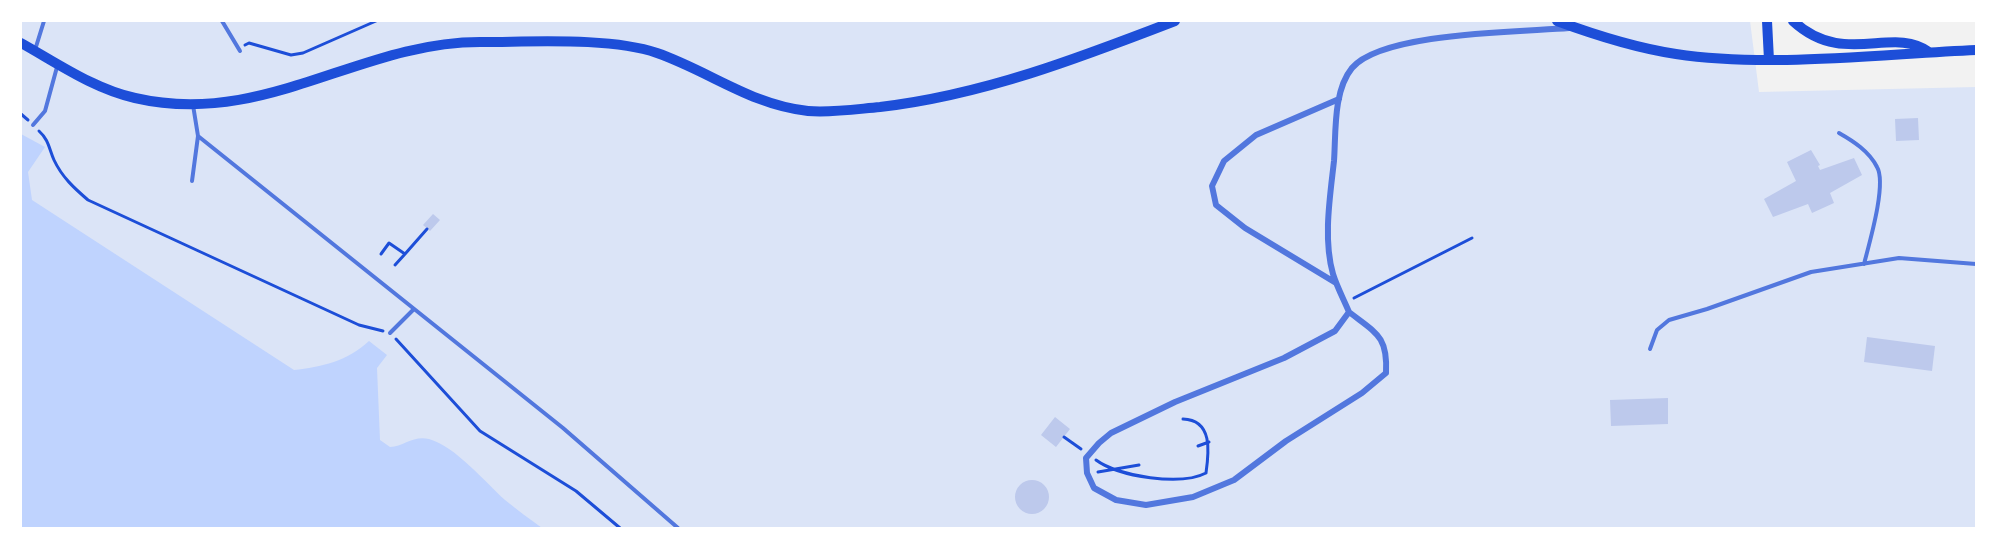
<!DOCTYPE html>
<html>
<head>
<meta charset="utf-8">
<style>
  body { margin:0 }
  #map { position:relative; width:1997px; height:549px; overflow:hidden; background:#f2f2f2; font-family:Lora,serif }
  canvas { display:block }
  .frame { position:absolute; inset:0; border:22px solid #fff; pointer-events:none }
</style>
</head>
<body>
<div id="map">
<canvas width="1997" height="549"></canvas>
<div class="frame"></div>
</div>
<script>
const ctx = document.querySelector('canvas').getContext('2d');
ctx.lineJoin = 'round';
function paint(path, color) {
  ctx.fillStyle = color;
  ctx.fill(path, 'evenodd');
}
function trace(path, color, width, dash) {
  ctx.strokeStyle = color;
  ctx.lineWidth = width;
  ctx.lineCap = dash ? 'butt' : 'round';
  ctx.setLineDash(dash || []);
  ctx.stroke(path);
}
paint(new Path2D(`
  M21,21H1750L1759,92L1976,87V528H21Z`), '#dbe4f7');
paint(new Path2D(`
  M21,134L45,147L28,172L32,200L294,370C321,367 348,361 369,341L387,355L377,368L380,440L390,447C404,446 414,435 429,439C455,446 485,482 505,500C517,510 530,519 542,528H21Z`), '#bfd3fe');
paint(new Path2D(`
  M1918,118L1919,140L1896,141L1895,119Z
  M1811,150L1820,165L1818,166L1820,170L1854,158L1862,175L1830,193L1834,203L1812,213L1808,204L1773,217L1764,199L1796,181L1787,162Z
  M433,214L440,220L430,231L423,225Z
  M1867,337L1935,346L1932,371L1864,362Z
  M1668,398V424L1611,426L1610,400Z
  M1055,417L1070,429L1056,447L1041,435Z
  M1015 497a17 17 0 1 1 34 0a17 17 0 1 1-34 0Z`), '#bdc9ec');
trace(new Path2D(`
  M245,45L249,43L291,55L303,53L376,21
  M21,114L28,120
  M39,131C49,140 49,149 54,160C62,177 74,188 88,200L359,325L383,331
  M381,254L389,243L405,254L395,265
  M405,254L427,229
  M1354,298L1472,238
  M396,339L480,431L576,491L620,528
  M1064,437L1081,449
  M1198,446L1209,442
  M1096,460C1119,477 1181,486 1206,473C1209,452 1213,420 1183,419
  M1098,472L1139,465`), '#1d4ed8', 3);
trace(new Path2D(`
  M222,21L240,51
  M35,50L44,21
  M33,125L45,111L57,67
  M1839,133C1853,141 1869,151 1877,167C1887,184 1869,244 1864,264
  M198,136L563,428L678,528
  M192,181L198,136L193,105
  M390,333L413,310
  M1650,349L1657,330L1669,320L1707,309L1811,272L1899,258L1976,264`), '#5277de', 4);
trace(new Path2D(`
  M1336,283L1245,228L1216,205L1212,186L1224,161L1256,135L1339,99
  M1349,312C1376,333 1388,336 1386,373L1362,393L1286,441L1234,480L1193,497L1146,505L1116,500L1094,488L1087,473L1086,458L1099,443L1111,433L1175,402L1284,358L1335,331Z
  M1349,312C1344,300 1337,287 1333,274C1323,239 1330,197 1334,161C1336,133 1333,91 1352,68C1382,32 1521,32 1569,28`), '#5277de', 6);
trace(new Path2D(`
  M1557,21C1595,35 1636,48 1676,54C1769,68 1881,54 1976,50
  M1767,21L1769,60
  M1793,21C1844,68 1892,25 1929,52
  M21,43C57,63 94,89 135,98C265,128 359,41 482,42C532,42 611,37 657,53C709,71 751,105 808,111C832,113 857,109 880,107C983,95 1079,58 1175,21`), '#1d4ed8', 10);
</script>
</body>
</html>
